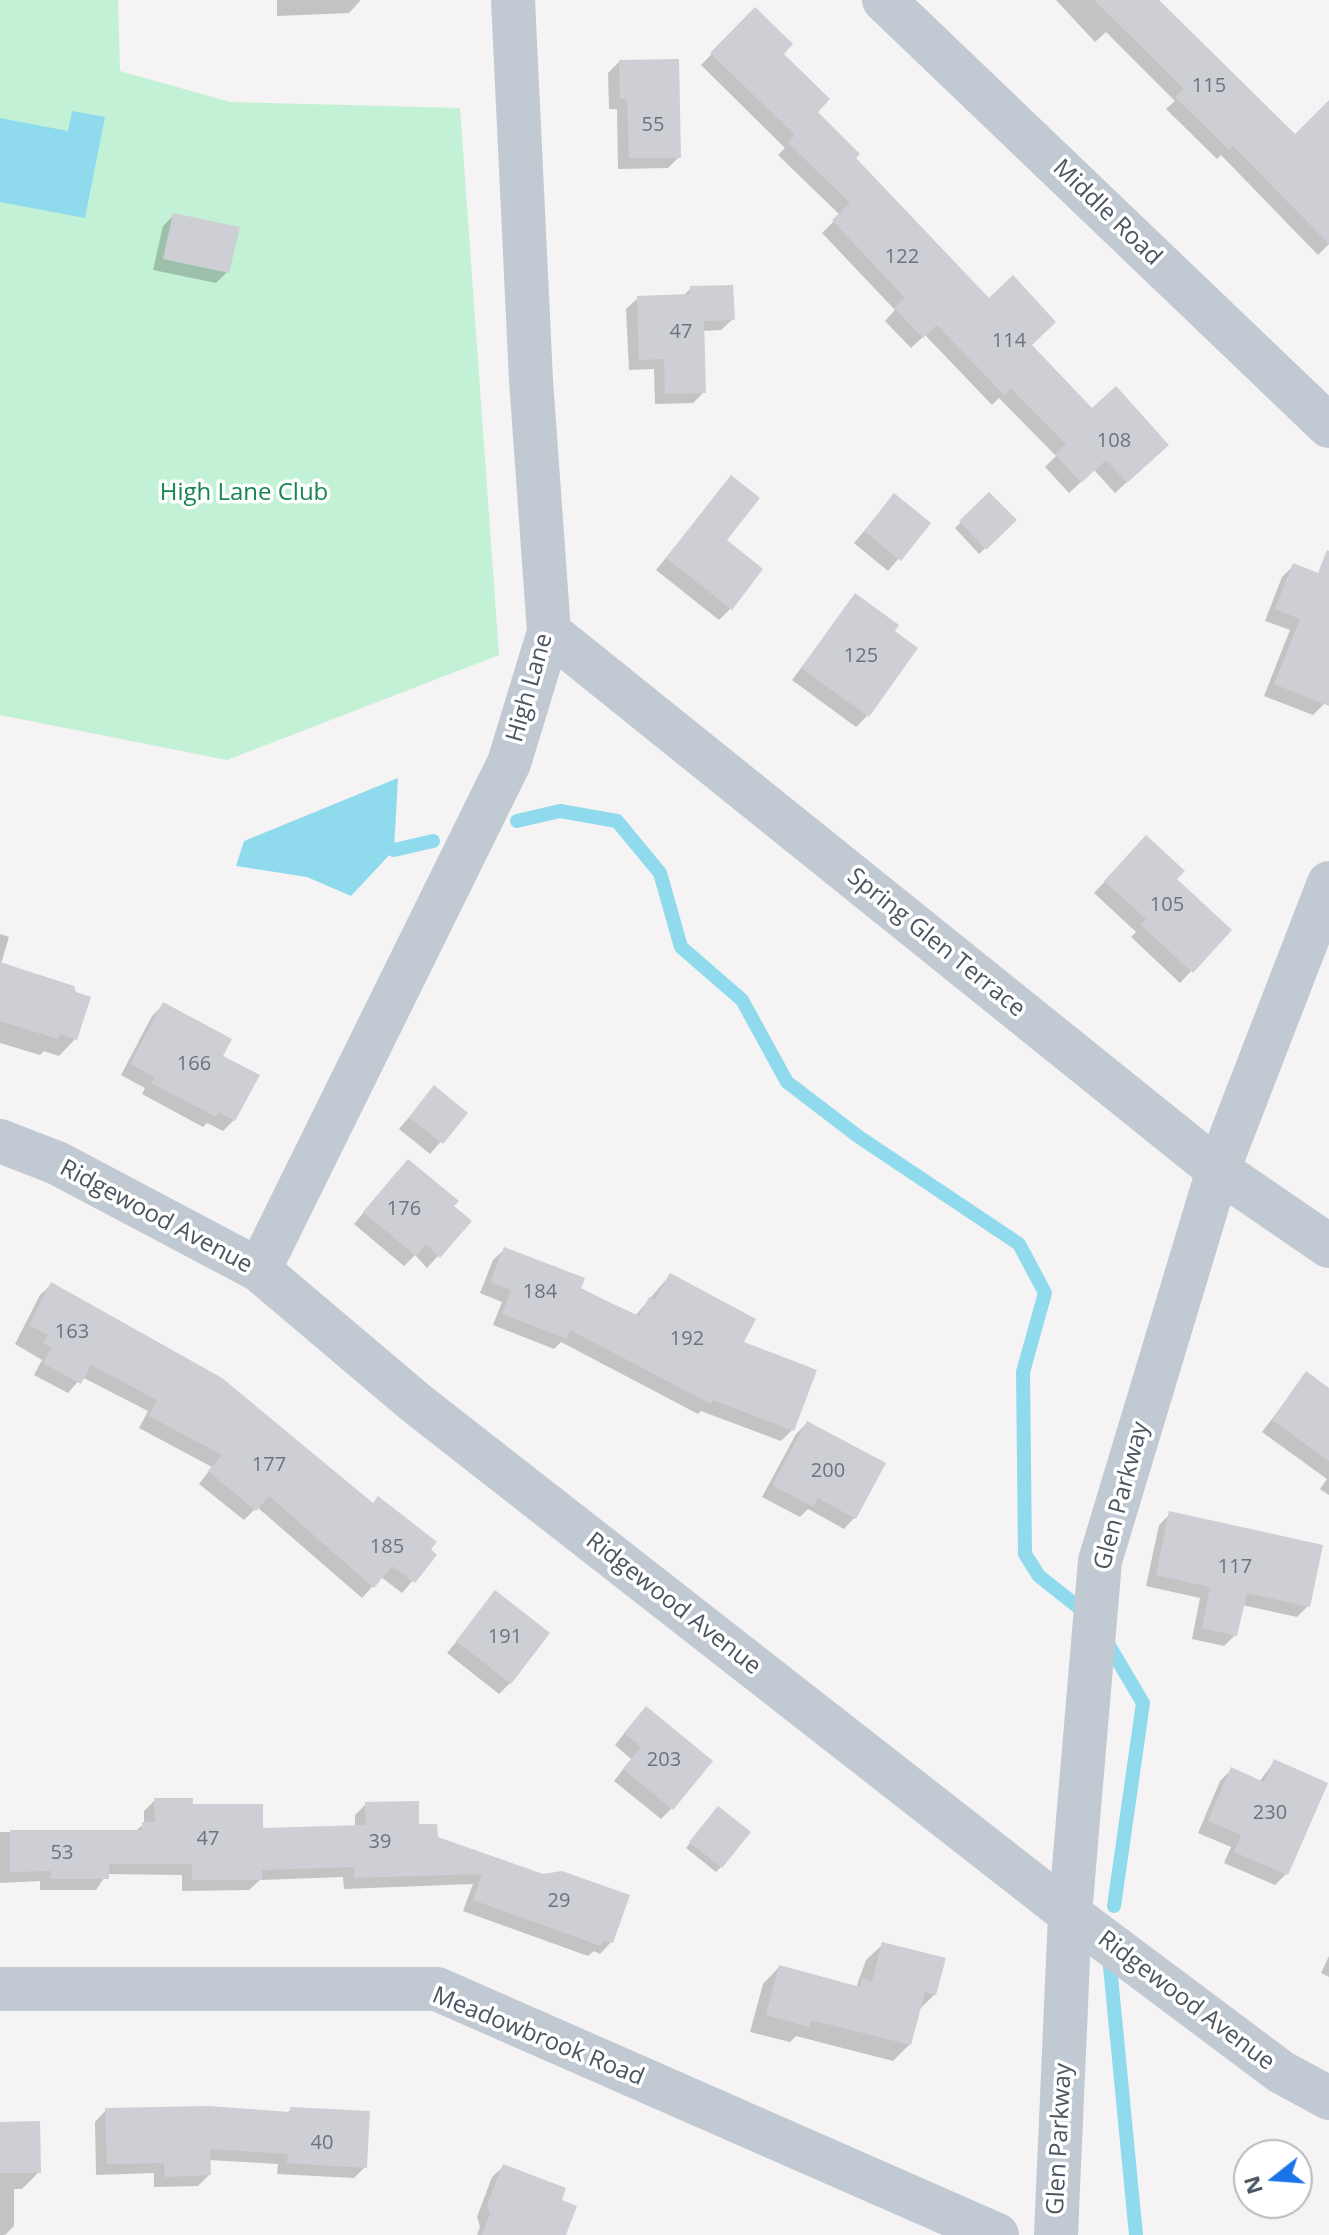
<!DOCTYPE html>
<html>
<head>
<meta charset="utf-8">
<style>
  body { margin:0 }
  #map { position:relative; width:1329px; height:2235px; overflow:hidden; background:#f5f3f3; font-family:"Open Sans",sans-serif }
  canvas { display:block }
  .north { position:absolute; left:1233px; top:2139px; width:80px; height:80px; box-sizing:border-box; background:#fff; border:2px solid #b7bbc0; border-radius:50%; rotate:253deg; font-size:22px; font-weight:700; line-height:32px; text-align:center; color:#4a5661 }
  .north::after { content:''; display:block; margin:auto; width:28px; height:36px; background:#1a73e8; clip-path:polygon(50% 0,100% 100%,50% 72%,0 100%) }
</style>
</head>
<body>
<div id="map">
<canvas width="1329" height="2235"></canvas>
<div class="north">N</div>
</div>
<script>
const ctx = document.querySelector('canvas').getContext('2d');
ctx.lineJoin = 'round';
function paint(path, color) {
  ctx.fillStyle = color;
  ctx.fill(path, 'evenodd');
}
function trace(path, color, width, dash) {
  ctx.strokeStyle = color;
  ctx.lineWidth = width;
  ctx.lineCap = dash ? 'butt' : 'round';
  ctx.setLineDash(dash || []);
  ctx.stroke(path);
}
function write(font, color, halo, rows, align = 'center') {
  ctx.font = font + ' "Open Sans",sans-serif';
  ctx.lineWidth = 7;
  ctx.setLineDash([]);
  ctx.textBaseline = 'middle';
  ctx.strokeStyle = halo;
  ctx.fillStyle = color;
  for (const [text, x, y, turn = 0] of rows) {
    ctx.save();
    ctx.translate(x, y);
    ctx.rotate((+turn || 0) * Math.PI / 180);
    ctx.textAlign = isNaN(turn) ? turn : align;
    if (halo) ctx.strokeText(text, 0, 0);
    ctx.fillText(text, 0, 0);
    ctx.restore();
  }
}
paint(new Path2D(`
  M0,0H118L120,71L230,102L460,108L499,655L227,760L0,715Z`), '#c3f1d5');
paint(new Path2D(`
  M72,111L105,117L85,218L0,202V118L68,131Z
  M398,778L394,850L351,896L307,877L236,866L244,841Z`), '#90daee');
paint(new Path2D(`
  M277,0H360V1L349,13L277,16Z
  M1056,0H1156L1295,136L1329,103V244L1318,255L1221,155L1217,159L1166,109L1175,101L1106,32L1095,42Z
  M755,10L815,112L853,158L1092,411L1155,456L1115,493L1094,470L1069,493L1045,467L1056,456L999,398L992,405L925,335L911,348L885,321L895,310L822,233L840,215L778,155L785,148L701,65Z
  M619,62L679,157L668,168L618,169L617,109H609L608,73Z
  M174,215L227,272L216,283L153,270L163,226Z
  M691,288L733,319L721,330L702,331L704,392L693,403L655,404L654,369L629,370L626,309L638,298L683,296Z
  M731,477L724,541L730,609L719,620L656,570Z
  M989,495L1014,520L979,554L955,528Z
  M894,496L928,524L888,571L854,543Z
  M1294,565L1329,580V692L1324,704L1313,715L1264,696L1290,630L1265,621L1282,577Z
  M855,596L867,716L856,727L792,680Z
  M1135,849L1229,930L1180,983L1131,937L1136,932L1094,893Z
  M0,934L9,937L1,964L75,1039L59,1056L44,1051L40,1055L0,1043Z
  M163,1005L220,1056L234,1120L223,1131L207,1123L203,1127L142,1094L145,1088L121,1075L152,1016Z
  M434,1088L465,1114L430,1154L399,1129Z
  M397,1172L469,1222L427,1268L415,1255L404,1266L354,1224Z
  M505,1249L635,1316L670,1275L741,1343L814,1371L792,1430L781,1441L701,1411L698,1414L561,1342L554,1349L493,1325L502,1302L480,1293L493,1260Z
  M52,1284L428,1549L435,1555L402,1593L381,1577L362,1598L257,1507L244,1520L199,1484L212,1467L139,1428L148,1411L82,1377L68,1393L34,1375L42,1360L15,1344L40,1295Z
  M1306,1374L1329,1390V1495L1320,1489L1327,1479L1262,1432Z
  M807,1423L855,1517L844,1529L808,1509L800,1517L762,1497L796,1434Z
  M1170,1514L1308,1606L1297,1617L1242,1605L1235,1635L1224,1646L1192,1639L1200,1598L1146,1586L1159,1525Z
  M496,1593L510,1683L499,1694L447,1653Z
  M635,1720L672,1808L661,1819L614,1781L631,1759L615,1745Z
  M1274,1762L1326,1784L1286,1874L1275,1885L1224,1863L1231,1847L1198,1833L1220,1781L1232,1769L1259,1782Z
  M155,1800L191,1806L261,1831L355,1827V1815L366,1804L417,1826L611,1942L600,1954L594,1951L588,1956L463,1911L473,1884L344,1889L343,1877L260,1880L249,1890L182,1891V1875L107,1874L96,1890H40V1881L0,1883V1832H134L144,1824V1811Z
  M713,1813L721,1867L716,1872L686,1848Z
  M883,1944L935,1994L918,2011L910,2044L893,2061L796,2036L790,2042L750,2032L763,1984L779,1967L856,1988L866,1960Z
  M1329,1956V1977L1321,1973Z
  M291,2109L365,2167L354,2178L277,2174L278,2164L209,2160V2175L198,2186L154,2187V2173L96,2175L95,2122L106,2110L286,2114Z
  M0,2123L39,2172L22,2189H14V2226L5,2235H0Z
  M504,2166L559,2202L564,2235H477L480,2227L477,2217L492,2177Z`), '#0003');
trace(new Path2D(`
  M517,821L560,811L617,821L660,873L681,947L742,1000L787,1082L859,1137L1019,1244L1045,1293L1023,1372L1025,1554L1039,1576L1087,1614
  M394,850L433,841
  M1104,1637L1143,1703L1114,1906
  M1110,1966L1136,2235`), '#90daee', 14);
paint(new Path2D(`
  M1094,0H1159L1295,134L1329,100V244L1233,146L1229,150L1175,97L1184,89Z
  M755,7L793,44L784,54L830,99L818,112L860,154L856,158L989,298L1013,275L1056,322L1032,345L1092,408L1116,386L1169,445L1127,483L1106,460L1081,483L1055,454L1066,444L1011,389L1004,395L937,325L923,338L894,308L905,298L832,220L850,203L788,143L795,135L710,53Z
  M679,59L681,158H629L627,99H620L619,60Z
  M173,213L240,227L229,273L163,259Z
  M733,285L735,320L704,321L706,393L665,394L664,359L639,360L637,296L690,294V286Z
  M731,475L760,498L727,540L763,569L732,610L666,558Z
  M989,492L1017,520L986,550L959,521Z
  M894,493L931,523L901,561L864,531Z
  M1327,550L1329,551V706L1274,684L1300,619L1275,609L1293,563L1318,573Z
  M855,593L899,625L895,631L918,648L869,717L801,668Z
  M1146,835L1185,871L1177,879L1232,930L1193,973L1141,925L1146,919L1104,881Z
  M0,962L74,986L76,992L91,997L77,1040L60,1034L58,1039L0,1021Z
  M163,1002L232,1039L223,1056L260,1075L235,1121L219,1112L216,1117L151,1083L155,1077L130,1064Z
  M434,1085L468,1113L443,1144L409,1117Z
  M408,1159L459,1201L454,1206L472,1221L440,1258L426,1244L416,1256L363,1212Z
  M504,1247L585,1278L581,1289L639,1316L649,1297L655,1300L670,1273L756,1319L744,1342L817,1370L794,1431L713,1400L711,1404L570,1330L567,1339L502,1314L511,1290L490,1282Z
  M51,1282L222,1378L373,1503L378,1496L437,1542L431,1549L437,1555L415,1583L392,1566L374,1588L269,1496L256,1511L208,1471L222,1455L149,1416L157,1400L91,1365L81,1384L43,1363L52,1348L43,1343L48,1335L29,1325Z
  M1306,1371L1329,1388V1461L1272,1420Z
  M807,1421L886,1463L856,1519L818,1498L813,1507L772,1485Z
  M1169,1511L1323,1545L1310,1607L1247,1593L1237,1636L1202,1628L1210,1587L1156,1575Z
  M495,1590L550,1633L511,1684L456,1641Z
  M646,1706L713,1761L673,1810L623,1769L641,1747L624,1733Z
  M1274,1759L1328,1783L1288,1875L1234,1852L1241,1835L1208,1821L1231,1767L1264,1782Z
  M154,1798H193V1804H263V1828L366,1825L365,1802L419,1801V1824H437L438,1837L543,1874L562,1871L630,1895L613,1943L603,1940L601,1946L473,1900L482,1874L354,1878V1867L262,1870V1880H192V1864H109V1879H51V1871L10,1872V1830H142V1822H155Z
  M718,1806L751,1832L722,1868L689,1842Z
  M882,1942L946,1958L936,1995L925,1992L911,2045L811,2020L809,2027L766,2015L779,1965L860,1987L862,1978L872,1982Z
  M209,2106L290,2112V2107L370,2111L367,2168L287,2163L288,2154L210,2149L211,2175L165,2177L164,2163L107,2164L105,2108Z
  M40,2121L41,2173H0V2122Z
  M503,2164L566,2188L562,2200L577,2206L566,2235H482L490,2214L487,2205Z`), '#cdcfd5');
trace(new Path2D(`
  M884,0L1329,426
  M549,632L1218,1170L1329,1246
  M0,1141L57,1163L259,1270L416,1403L1070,1914L1281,2072L1329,2098
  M259,1270L509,763L549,632L531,380L513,0
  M0,1989H437L997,2235
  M1056,2235L1070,1914L1100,1561L1218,1170L1329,883`), '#c1cad2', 44);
write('20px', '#6b747e', null, [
  ["115",1209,86],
  ["55",653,125],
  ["122",902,257],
  ["47",681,332],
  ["114",1009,341],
  ["108",1114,441],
  ["125",861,656],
  ["105",1167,905],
  ["166",194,1064],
  ["176",404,1209],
  ["184",540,1292],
  ["163",72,1332],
  ["192",687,1339],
  ["177",269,1465],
  ["200",828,1471],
  ["185",387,1547],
  ["117",1235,1567],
  ["191",505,1637],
  ["203",664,1760],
  ["230",1270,1813],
  ["47",208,1839],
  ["39",380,1842],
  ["53",62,1853],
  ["29",559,1901],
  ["40",322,2143]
]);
write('24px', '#4a5661', '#fff', [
  ["Middle Road",1107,213,44],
  ["High Lane",530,688,-74],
  ["Spring Glen Terrace",936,943,39],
  ["Ridgewood Avenue",156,1217,28],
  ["Glen Parkway",1122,1496,-75],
  ["Ridgewood Avenue",673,1604,38],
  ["Ridgewood Avenue",1186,2001,37],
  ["Meadowbrook Road",538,2037,22],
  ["Glen Parkway",1060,2139,-87]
]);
write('24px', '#17864f', '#fff', [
  ["High Lane Club",244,493]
]);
</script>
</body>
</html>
